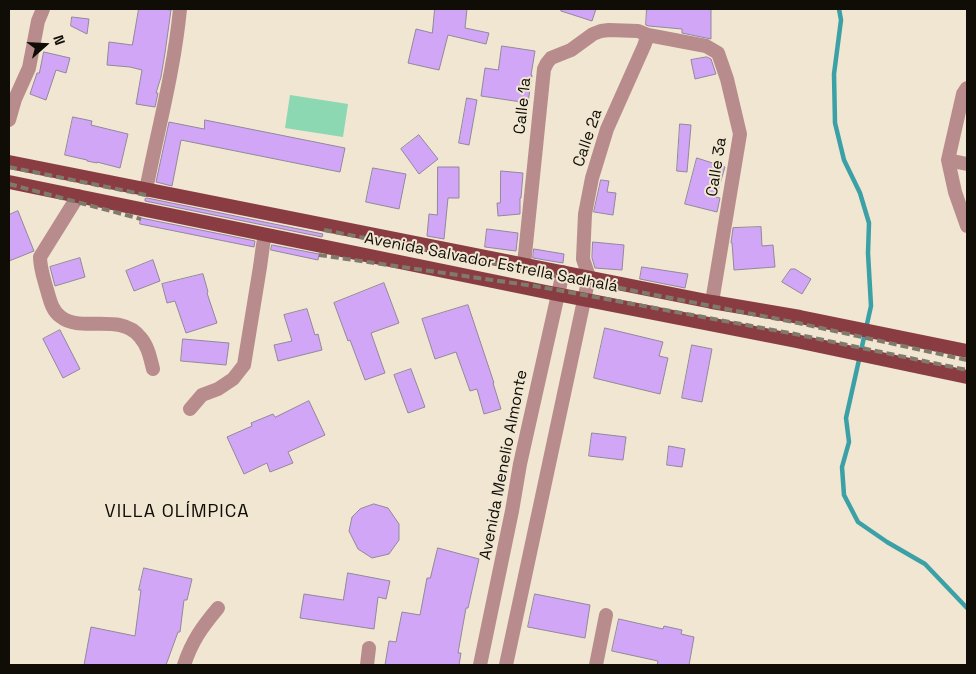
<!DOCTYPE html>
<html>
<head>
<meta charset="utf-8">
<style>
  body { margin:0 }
  #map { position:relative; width:976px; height:674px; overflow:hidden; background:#f0e6d2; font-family:"Space Grotesk",sans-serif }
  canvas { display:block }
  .frame { position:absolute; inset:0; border:10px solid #100d07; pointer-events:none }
  .north { position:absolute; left:20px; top:20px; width:50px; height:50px; -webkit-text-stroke:4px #f0e6d2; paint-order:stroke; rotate:71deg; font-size:14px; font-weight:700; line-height:20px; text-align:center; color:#100d07 }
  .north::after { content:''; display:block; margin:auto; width:18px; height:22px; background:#100d07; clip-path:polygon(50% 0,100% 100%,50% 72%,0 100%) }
</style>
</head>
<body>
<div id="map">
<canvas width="976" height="674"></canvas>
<div class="frame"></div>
<div class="north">N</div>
</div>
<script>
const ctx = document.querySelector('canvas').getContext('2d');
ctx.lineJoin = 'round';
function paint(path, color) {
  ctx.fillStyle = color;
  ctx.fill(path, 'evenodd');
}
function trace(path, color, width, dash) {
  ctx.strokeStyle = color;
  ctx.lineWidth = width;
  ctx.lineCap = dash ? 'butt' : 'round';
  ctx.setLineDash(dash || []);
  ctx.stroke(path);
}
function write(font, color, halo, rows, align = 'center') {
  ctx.font = font + ' "Space Grotesk",sans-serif';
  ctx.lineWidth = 4;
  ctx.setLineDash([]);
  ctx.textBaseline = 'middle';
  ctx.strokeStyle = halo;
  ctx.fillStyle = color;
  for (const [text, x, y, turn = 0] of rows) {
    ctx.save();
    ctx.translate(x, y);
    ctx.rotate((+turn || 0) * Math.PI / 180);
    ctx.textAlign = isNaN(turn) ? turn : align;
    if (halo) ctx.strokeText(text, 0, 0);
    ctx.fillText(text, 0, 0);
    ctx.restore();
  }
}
paint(new Path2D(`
  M290,95L348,104L343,137L285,128Z`), '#8bd8b2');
trace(new Path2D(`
  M839,9L841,20L834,74L835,123L844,160L860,193L869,223L868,253L871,306L846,418L849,442L842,467L844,495L858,522L887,542L925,564L967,608`), '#3ca0a7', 4.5);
const building = new Path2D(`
  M139,9H164L171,10L165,53L161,77L156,93H158L155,107L136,104L142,70L130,67L107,65L109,42L132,45Z
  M435,9H467L465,28L489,33L486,44L448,35L439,70L408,63L416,29L432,33Z
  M562,9H596L592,21L561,11Z
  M647,9H711V39L682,33V29L649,26L646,25Z
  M72,17L89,19L87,34L71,26Z
  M502,46L535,51L531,75H532L528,103L481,96L485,68L498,70Z
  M44,52L70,58L66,73L56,70L46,100L30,94L37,73H39Z
  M707,57L711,59L716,74L695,79L691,60Z
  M467,98L477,100L469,145L459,143Z
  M73,117L92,121L91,125L128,134L120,168L97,162V163L87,161V160L65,155Z
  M205,120L345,148L340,172L181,140L172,186L156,182L169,122L204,129Z
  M680,124L691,125L687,172L677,171Z
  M419,135L438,159L419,174L401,149Z
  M697,158L725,167L716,197L720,198L717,212L685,204Z
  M438,167H459V198H448L444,239L427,236L429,214L437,215Z
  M373,168L406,174L399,209L366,202Z
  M501,171L523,173L521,198H520V214L498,216L497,203H500Z
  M601,180L609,181L607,192L616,193L613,215L594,212Z
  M147,198L323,234L322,237L145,201V199Z
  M18,211L34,251L9,261V215Z
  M141,218L255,241L254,247L140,224Z
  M761,227L762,246L773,245L775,267L734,270L732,243H731L733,228Z
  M487,229L518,233L516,251L485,247Z
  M593,242L624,245L622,270L595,268L592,258Z
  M272,245L319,254L318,260L271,250Z
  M534,249L564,254L563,263L533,258Z
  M80,258L85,277L55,286L50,267Z
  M153,260L160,281L134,291L126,271Z
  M642,267L688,274L685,288L640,279Z
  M791,269H795L811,279L802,294L782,282Z
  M203,274L208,292L207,293L217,323L186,333L175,301L167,303L162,284Z
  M384,283L399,323L371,333L385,373L365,380L350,340L348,341L334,303Z
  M468,305L494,383H493L501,409L484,414L477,389L470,391L456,352L435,359L422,319Z
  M307,309L315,335L318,334L322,350L278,361L274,345L292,341L284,315Z
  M605,328L663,342L659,356L668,358L660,394L594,378Z
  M60,330L80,369L63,378L43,339Z
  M183,339L229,343L226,365L181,361Z
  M692,345L712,349L702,402L682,398Z
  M411,369L425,407L408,413L394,375Z
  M309,401L325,435L288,452L293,463L270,472L267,463L244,474L227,437L252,426L251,423L273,414L275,417Z
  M592,433L626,437L623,460L589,456Z
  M669,446L685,449L682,467L667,465Z
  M374,504L388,508L399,524V540L389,554L372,558L358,549L349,531L352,517L360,509Z
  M438,548L479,559L468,608H466L458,653H461L459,665H385L389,641L396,642L402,612L420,615L427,578H430Z
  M144,568L192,579L187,600H184L180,632H178L166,665H84L91,627L135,636L141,590H139Z
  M348,573L390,581L386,599L378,597L374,629L300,618L304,594L343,600Z
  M535,594L590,605L585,638L528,627Z
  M619,619L663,629L664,626L682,630L681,634L694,637L689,665H657L658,661L612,651Z`);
paint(building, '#d1a6f7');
trace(building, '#91889a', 1);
trace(new Path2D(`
  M967,88L963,94L948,160L955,192L967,226
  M9,120L15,99L29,68L38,21L43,9
  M948,160L967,164
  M146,190C158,129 174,71 180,9
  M78,196L40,257C40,268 44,279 47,290C50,300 52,311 61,317C80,333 121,312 140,337C148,346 150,357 153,369
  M524,264L544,69L547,63L551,58L571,50L593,34L601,31L609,30L638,31L648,35L706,46L718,53L727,79L740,134L712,302
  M589,277L583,259L585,214L592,178L607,129L644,46L648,35
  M190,409L202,395L218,389L233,379L244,365L260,267L263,245L265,235
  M184,665C192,641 202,627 218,608
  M367,665L369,648
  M596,665L606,615`), '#b88b8c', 14);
trace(new Path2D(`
  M480,665L512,511L520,464L563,272
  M506,665L589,277`), '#b88b8c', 14);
trace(new Path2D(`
  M9,162L712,302L800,317L967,351
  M9,182L546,292L796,341L967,377`), '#893d42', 14);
trace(new Path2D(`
  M9,167L146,195
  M9,184L141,219
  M324,230L798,323L967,360
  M319,255L541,287L795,334L967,370`), '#807a6d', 4, [8, 4]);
write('16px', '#100d07', '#f0e6d2', [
  ["Calle 1a",523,106,-84],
  ["Calle 2a",588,138,-71],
  ["Calle 3a",717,167,-81],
  ["Avenida Salvador Estrella Sadhalá",491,263,11],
  ["Avenida Menelio Almonte",504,465,-79]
]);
ctx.letterSpacing = '1px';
write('18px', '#100d07', '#f0e6d2', [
  ["VILLA OLÍMPICA",177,512]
]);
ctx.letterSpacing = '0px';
</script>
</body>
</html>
